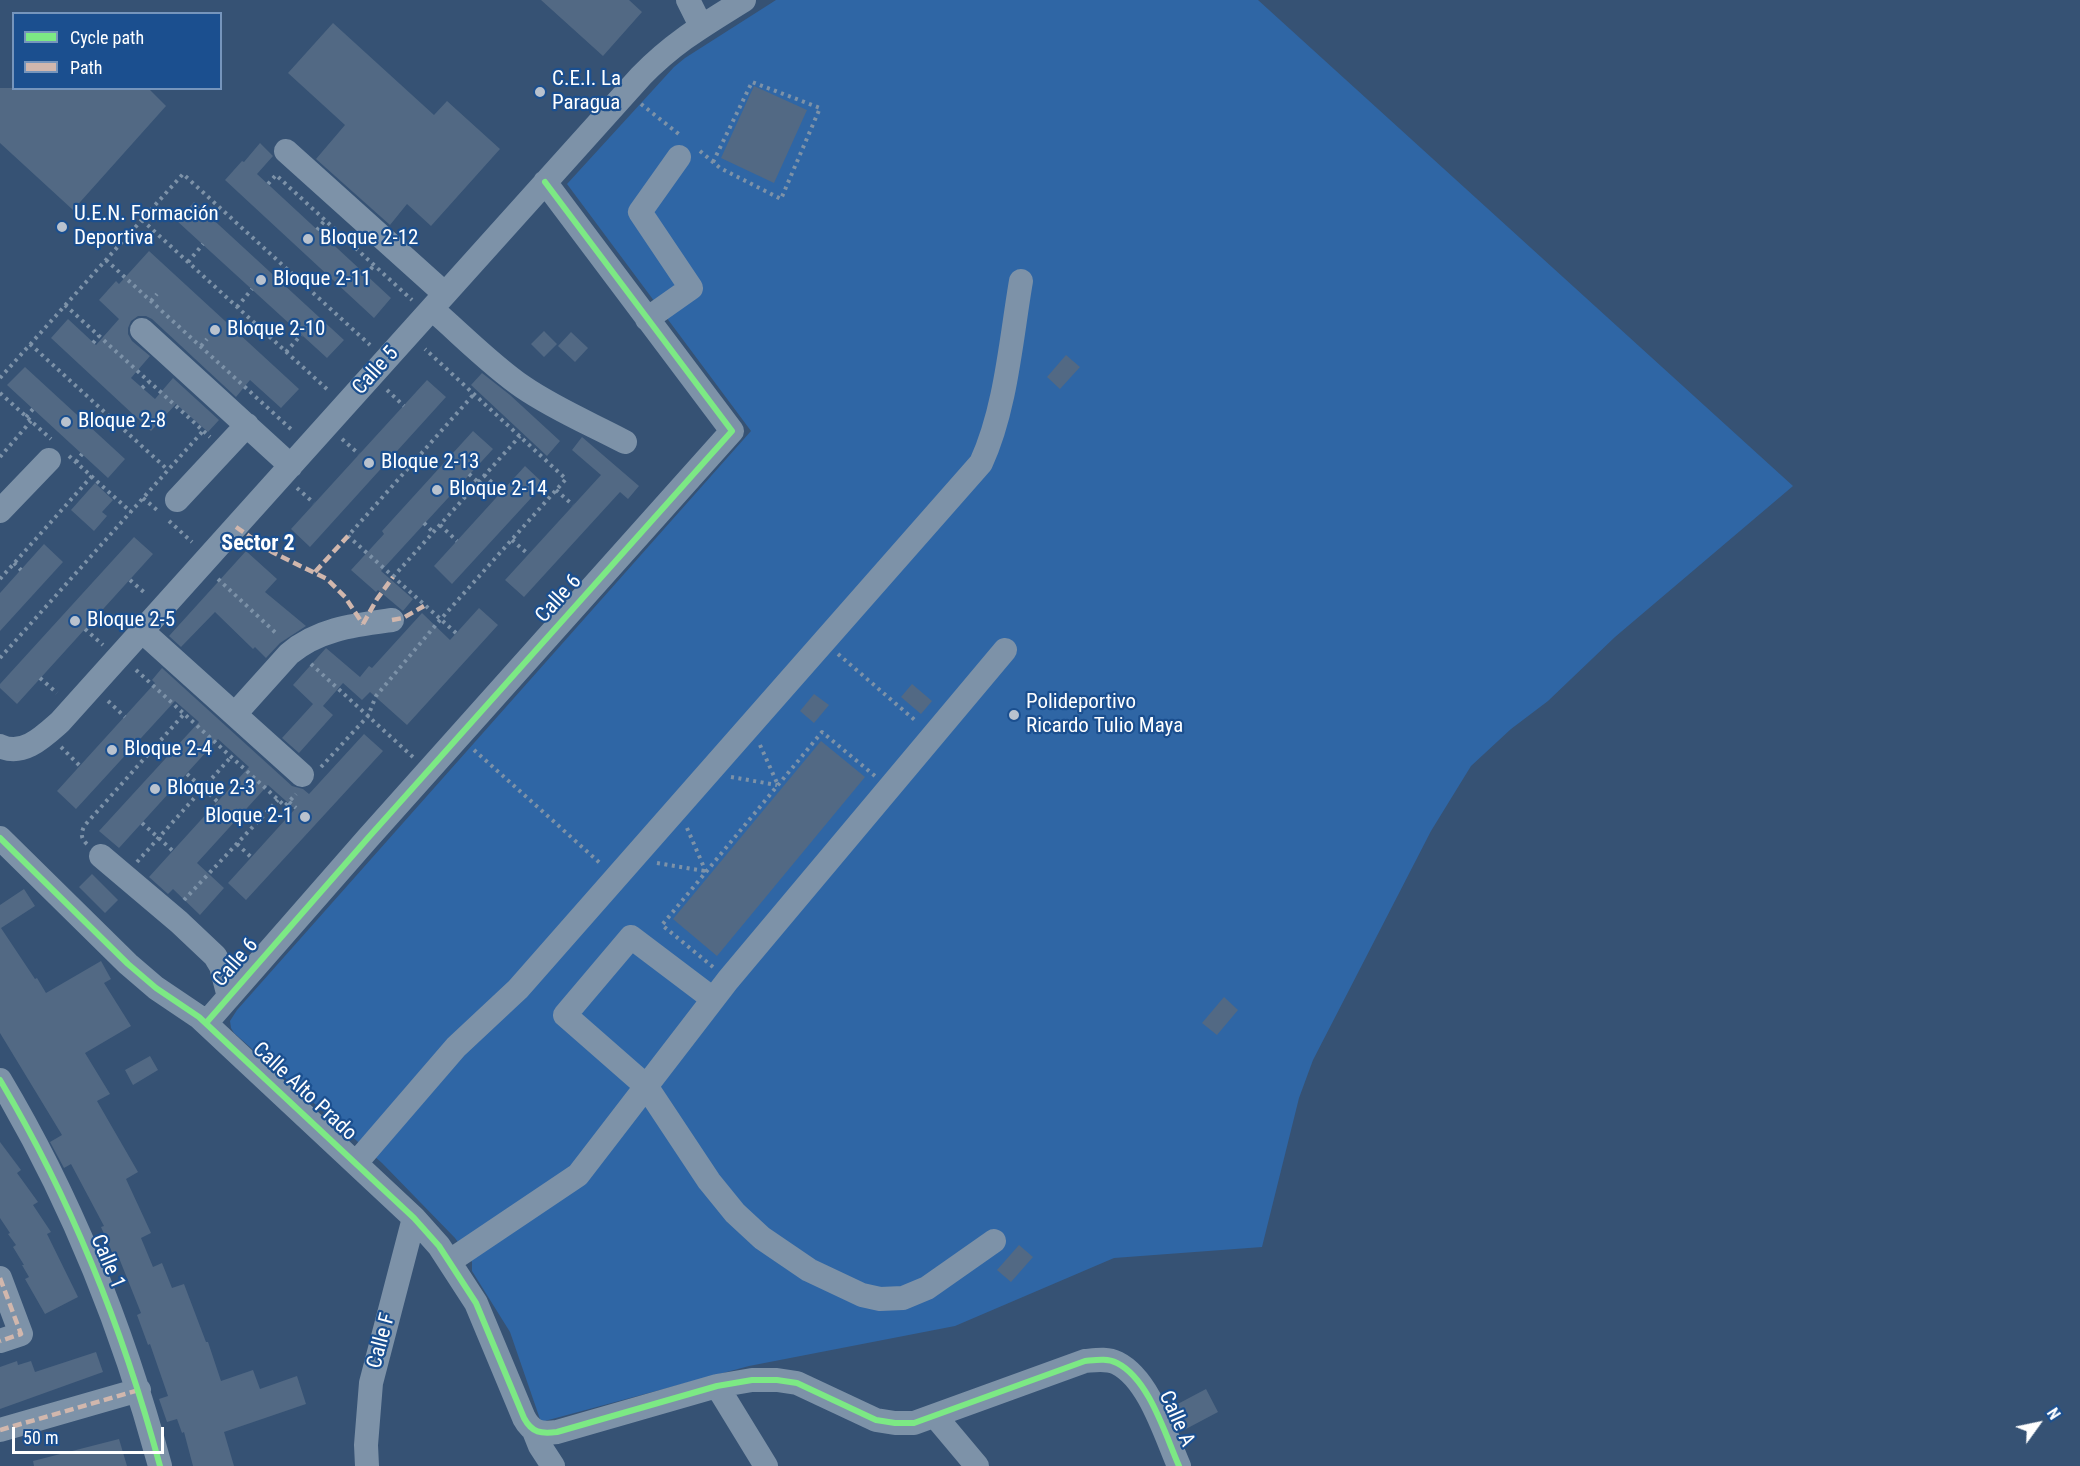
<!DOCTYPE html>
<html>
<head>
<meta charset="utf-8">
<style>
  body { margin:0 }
  #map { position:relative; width:2080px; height:1466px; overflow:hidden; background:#365274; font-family:"Roboto Condensed",sans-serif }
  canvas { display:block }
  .legend { position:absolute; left:12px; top:12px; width:210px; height:78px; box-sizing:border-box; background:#1b4f8f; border:2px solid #7695bc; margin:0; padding:8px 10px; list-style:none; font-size:18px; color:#fff }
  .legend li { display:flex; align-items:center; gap:12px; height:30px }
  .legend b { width:30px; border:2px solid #7695bc }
  .north { position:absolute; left:2008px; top:1394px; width:60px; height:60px; -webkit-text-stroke:4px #1b4f8f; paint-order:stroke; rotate:57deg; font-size:16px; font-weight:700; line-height:24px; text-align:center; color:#fff }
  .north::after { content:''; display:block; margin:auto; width:21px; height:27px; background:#fff; clip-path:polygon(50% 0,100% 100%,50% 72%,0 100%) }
  .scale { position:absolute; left:12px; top:1427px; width:152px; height:27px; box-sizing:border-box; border:3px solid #fff; border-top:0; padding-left:8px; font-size:18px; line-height:21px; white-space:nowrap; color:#fff; -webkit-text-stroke:4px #1b4f8f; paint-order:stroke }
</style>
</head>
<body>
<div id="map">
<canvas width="2080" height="1466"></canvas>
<ul class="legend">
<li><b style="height:8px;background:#7ce984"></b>Cycle path</li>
<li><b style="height:8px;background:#d1b7ad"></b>Path</li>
</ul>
<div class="north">N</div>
<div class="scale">50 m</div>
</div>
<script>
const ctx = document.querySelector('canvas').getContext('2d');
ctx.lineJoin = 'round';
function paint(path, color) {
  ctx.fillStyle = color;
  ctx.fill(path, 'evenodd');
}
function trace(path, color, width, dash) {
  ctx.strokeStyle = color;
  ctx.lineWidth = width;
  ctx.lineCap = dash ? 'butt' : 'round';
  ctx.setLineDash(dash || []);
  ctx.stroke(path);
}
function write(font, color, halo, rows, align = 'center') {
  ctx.font = font + ' "Roboto Condensed",sans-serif';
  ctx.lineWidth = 4.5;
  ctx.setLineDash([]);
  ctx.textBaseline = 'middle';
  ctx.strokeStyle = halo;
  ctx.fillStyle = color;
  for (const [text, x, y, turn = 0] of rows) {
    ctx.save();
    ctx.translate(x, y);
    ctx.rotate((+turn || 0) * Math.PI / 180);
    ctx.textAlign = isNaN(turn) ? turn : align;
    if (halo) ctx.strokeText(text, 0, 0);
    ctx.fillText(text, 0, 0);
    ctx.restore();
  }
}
paint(new Path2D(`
  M776,0H1258L1793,486L1615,637L1548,701L1511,729L1471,766L1431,831L1313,1060L1299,1098L1262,1247L1114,1258L955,1326L749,1366L541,1422L510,1332L472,1271V1262L455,1238L382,1163L234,1033L231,1028L230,1021L237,1010L751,431L567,184L674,67L685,58Z`), '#2f66a5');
paint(new Path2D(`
  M541,0H629L642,12L603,56Z
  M333,23L434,115L447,101L500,149L431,226L407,204L390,225L316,159L345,125L288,73Z
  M754,86L807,110L774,183L721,158Z
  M0,88H148L166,106L73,210L0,143Z
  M260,143L273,156L257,174L391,298L374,318L225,180L242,161L244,162Z
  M194,202L344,340L327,358L177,221Z
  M149,251L299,389L281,408L250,380L236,397L152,319L146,316H138L131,321L128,328V334L132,341L150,356L131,378L155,399L173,378L219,420L208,432L176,404L151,431L51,338L68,319L96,345L119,319L99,300L116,281L119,284Z
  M544,331L557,344L544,357L531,344Z
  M571,332L588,348L575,362L558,346Z
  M1066,355L1080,367L1060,389L1047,377Z
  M25,367L125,459L108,478L7,385Z
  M482,373L510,395L560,441L547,456L471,385Z
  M427,380L446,397L310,547L291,529Z
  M473,431L493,449L381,571L413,599L403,611L378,590L376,592L351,570L384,534L382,531Z
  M582,437L639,486L628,499L620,492L524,597L505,580L601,475L572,450Z
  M525,466L544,484L452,584L434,566Z
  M95,483L113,500L102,512L107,516L94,531L71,510Z
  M134,537L153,554L17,704L0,688V684Z
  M44,544L63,562L0,631V593Z
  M246,551L277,579L265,592L306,626L280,643L266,658L255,647L253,649L215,612L181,647L169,636Z
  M479,608L498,625L407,725L370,692L362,700L343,683L323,706L333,715L299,753L282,738L313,704L293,685L326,648L360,677L369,666L372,668L422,613L450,640Z
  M162,668L292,786L303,789L309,794L364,734L383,751L246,900L228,883L295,809L268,785L197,863L224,888L200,915L173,889L168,894L149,877L249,767L218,739L119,848L99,831L199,722L175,701L76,809L57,791L155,683L152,680Z
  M912,684L932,701L921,714L901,697Z
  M814,694L829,705L814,723L800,711Z
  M821,741L865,777L717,956L673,919Z
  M92,874L118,900L105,913L79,887Z
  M24,889L35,906L1,928L35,979L37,978L46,993L101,961L111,979L104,983L131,1026L85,1053L110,1094L97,1101L138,1172L126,1179L151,1233L141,1238L153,1267L162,1263L172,1288L184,1284L206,1342H208L221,1381L253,1370L260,1389L297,1376L306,1404L224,1432L234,1466H193L184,1432L182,1433L177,1419L167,1422L159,1399L168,1396L150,1344L148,1345L137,1315L141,1313L119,1258L115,1259L101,1227L104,1226L71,1164L64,1168L50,1142L62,1135L0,1033V905Z
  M1224,997L1238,1010L1217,1035L1202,1023Z
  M150,1056L158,1070L133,1085L125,1070Z
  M0,1142L21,1170L17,1173L38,1202L33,1205L51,1232L47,1234L78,1297L45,1314L25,1279L29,1277L22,1265H24L13,1247L16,1245L8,1234L10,1233L0,1218Z
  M1019,1245L1033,1257L1011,1282L997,1270Z
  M96,1352L103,1372L0,1409V1367L17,1361L18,1365L31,1361L35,1372Z
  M1206,1389L1218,1412L1184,1430L1172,1407Z
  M119,1439L127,1466H34L33,1461Z`), '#526984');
trace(new Path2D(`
  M641,104L680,135
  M700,151L720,168L781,199L820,108L752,82L713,162
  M268,184L276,175L412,300
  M142,220L329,391
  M317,230L325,220
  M106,260L293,431
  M188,262L203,244
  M366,275L374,265
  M151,301L157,294
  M65,305L210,437
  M237,307L252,289
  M93,343L99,336
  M30,344L168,470
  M201,346L207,339
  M286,352L301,335
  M0,378L183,174L370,345
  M142,388L149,382
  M387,390L404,406
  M0,393L51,439
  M26,417L33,409
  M342,439L359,454
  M69,456L131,512
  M0,457L31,421
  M76,462L82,454
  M469,474L478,482
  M484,475L502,492
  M297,488L314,503
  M556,490L573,505
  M143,498L157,510
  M169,521L192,542
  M424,523L433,532
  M440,525L457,541
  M512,540L528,554
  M14,563L21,570
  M393,577L520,436
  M0,579L92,476
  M218,579L278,635
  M130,580L146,594
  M85,629L103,645
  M456,633L348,536L474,394
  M838,654L917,722
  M0,658L203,431
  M311,664L414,758
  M136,670L285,806L296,794
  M40,678L57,693
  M108,701L125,717
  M760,745L778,785
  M61,747L80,766
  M474,750L600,863
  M321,767L368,716L376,696L440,620L566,479L425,349
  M187,774L218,802
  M731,777L777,785
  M289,802L296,808
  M142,823L173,851
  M687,828L706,872
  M87,844C80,838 81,832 85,825L184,714
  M237,844L251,857
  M137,862L231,757
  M657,863L705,871
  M184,900L278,800
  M713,967L662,925L822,732L875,776`), '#7d92a8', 4, [3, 4.5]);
trace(new Path2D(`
  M688,0L701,26
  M286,151L445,294
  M432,309C462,335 491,365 523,387C555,409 591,424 625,442
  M647,319L691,288L640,212L679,157
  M142,330L291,466
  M177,500L247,425
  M0,511L49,460
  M142,631L302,775
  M235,714L289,654C318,629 355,625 392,620
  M0,746C23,757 43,737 60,722L641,76C674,42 704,25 744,0
  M0,838L128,964L156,988L199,1017L414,1218L439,1246L476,1303L524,1418C532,1433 541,1434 557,1432L717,1386L752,1380H777L797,1383L876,1420L895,1423H914L1085,1361C1096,1360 1107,1358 1117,1363C1149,1379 1165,1434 1179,1466
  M101,856L179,922L215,956L221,966L229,997
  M713,999L631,937L565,1015L646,1086L709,1181L735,1213L762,1238L809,1270L862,1295L880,1299L903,1298L927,1288L994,1241
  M206,1023L368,838L732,431L545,182
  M0,1080C71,1199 124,1333 160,1466
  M356,1163L456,1047L518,989L981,463C1006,409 1011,339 1021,281
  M450,1261L578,1175L728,980L1005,650
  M0,1278L21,1334L0,1341
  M717,1386L766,1466
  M935,1416L977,1466
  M0,1430L139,1390
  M534,1431L540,1446L553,1466
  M367,1466L366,1445L371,1383L414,1218`), '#7d92a8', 24);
trace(new Path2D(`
  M236,527L272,552L327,579L345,597L363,624
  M315,572L348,536
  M392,620L403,618L424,606
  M363,624L377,599L393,577
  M0,1278L21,1334L0,1341
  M0,1430L139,1390`), '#d1b7ad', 4.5, [9, 4.5]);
trace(new Path2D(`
  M0,838L128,964L156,988L199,1017L414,1218L439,1246L476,1303L524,1418C532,1433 541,1434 557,1432L717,1386L752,1380H777L797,1383L876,1420L895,1423H914L1085,1361C1096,1360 1107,1358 1117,1363C1149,1379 1165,1434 1179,1466
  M206,1023L368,838L732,431L545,182
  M0,1080C71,1199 124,1333 160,1466`), '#7ce984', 6);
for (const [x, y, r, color] of [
  [540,92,6,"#b9c2ce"],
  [62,227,6,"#b9c2ce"],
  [308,239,6,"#b9c2ce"],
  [261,280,6,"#b9c2ce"],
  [215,330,6,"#b9c2ce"],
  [66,422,6,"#b9c2ce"],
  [369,463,6,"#b9c2ce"],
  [437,490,6,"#b9c2ce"],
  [75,621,6,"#b9c2ce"],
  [1014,715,6,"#b9c2ce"],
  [112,750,6,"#b9c2ce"],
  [155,789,6,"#b9c2ce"],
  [305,817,6,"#b9c2ce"]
]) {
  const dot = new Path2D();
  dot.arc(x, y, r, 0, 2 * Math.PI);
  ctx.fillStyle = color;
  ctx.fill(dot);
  trace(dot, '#1b4f8f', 2);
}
write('21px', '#fff', '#1b4f8f', [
  ["C.E.I. La",552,80],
  ["Paragua",552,104],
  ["U.E.N. Formación",74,215],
  ["Deportiva",74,239],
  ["Bloque 2-12",320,239],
  ["Bloque 2-11",273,280],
  ["Bloque 2-10",227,330],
  ["Bloque 2-8",78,422],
  ["Bloque 2-13",381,463],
  ["Bloque 2-14",449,490],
  ["Bloque 2-5",87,621],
  ["Polideportivo",1026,703],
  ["Ricardo Tulio Maya",1026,727],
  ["Bloque 2-4",124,750],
  ["Bloque 2-3",167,789],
  ["Bloque 2-1",293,817,"right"]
], 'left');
write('21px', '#fff', '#1b4f8f', [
  ["Calle 5",376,371,-48],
  ["Calle 6",559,599,-48],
  ["Calle 6",236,963,-49],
  ["Calle Alto Prado",304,1092,43],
  ["Calle 1",107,1262,67],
  ["Calle F",382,1341,-75],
  ["Calle A",1176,1419,66]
]);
write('bold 22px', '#fff', '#1b4f8f', [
  ["Sector 2",258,544]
]);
</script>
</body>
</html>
